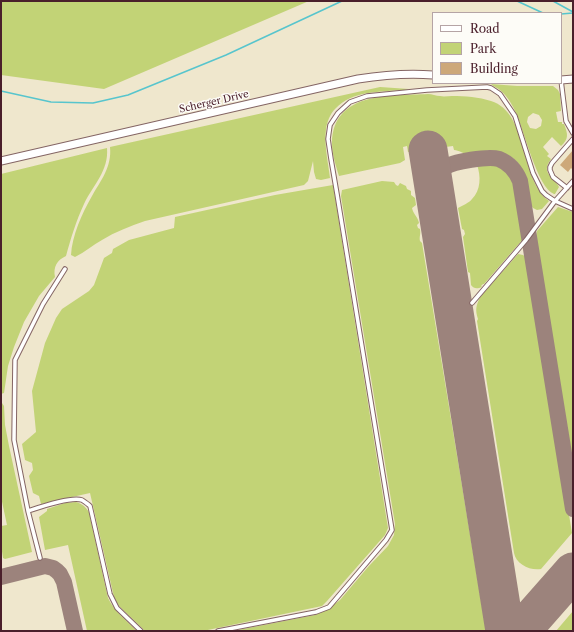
<!DOCTYPE html>
<html>
<head>
<meta charset="utf-8">
<style>
  body { margin:0 }
  #map { position:relative; width:574px; height:632px; overflow:hidden; background:#efe7cd; font-family:"Libre Caslon Text",serif }
  canvas { display:block }
  .frame { position:absolute; inset:0; border:2px solid #4a1f2b; pointer-events:none }
  .legend { position:absolute; left:432px; top:12px; width:130px; height:72px; box-sizing:border-box; background:#fdfcf7; border:1px solid #b5a4a5; margin:0; padding:5px 7px; list-style:none; font-size:12px; color:#4a1f2b }
  .legend li { display:flex; align-items:center; gap:8px; height:20px }
  .legend b { width:20px; border:1px solid #b5a4a5 }
</style>
</head>
<body>
<div id="map">
<canvas width="574" height="632"></canvas>
<div class="frame"></div>
<ul class="legend">
<li><b style="height:5px;background:#fff"></b>Road</li>
<li><b style="height:11px;background:#c2d376"></b>Park</li>
<li><b style="height:11px;background:#cda879"></b>Building</li>
</ul>
</div>
<script>
const ctx = document.querySelector('canvas').getContext('2d');
ctx.lineJoin = 'round';
function paint(path, color) {
  ctx.fillStyle = color;
  ctx.fill(path, 'evenodd');
}
function trace(path, color, width, dash) {
  ctx.strokeStyle = color;
  ctx.lineWidth = width;
  ctx.lineCap = dash ? 'butt' : 'round';
  ctx.setLineDash(dash || []);
  ctx.stroke(path);
}
function write(font, color, halo, rows, align = 'center') {
  ctx.font = font + ' "Libre Caslon Text",serif';
  ctx.lineWidth = 3;
  ctx.setLineDash([]);
  ctx.textBaseline = 'middle';
  ctx.strokeStyle = halo;
  ctx.fillStyle = color;
  for (const [text, x, y, turn = 0] of rows) {
    ctx.save();
    ctx.translate(x, y);
    ctx.rotate((+turn || 0) * Math.PI / 180);
    ctx.textAlign = isNaN(turn) ? turn : align;
    if (halo) ctx.strokeText(text, 0, 0);
    ctx.fillText(text, 0, 0);
    ctx.restore();
  }
}
paint(new Path2D(`
  M1,1H309L104,89L1,75Z
  M491,84L517,86H553L558,90L560,94L561,111L556,112L558,122H562V124H564C568,134 569,139 561,146L552,137L543,147L549,154L547,156L551,159C540,174 554,176 559,187L555,194H554C537,188 524,129 515,111C512,104 507,96 501,91C498,88 494,87 491,84ZM533,113L539,115L542,120L541,126L536,129L530,128L527,122L528,117Z
  M380,87L409,89L404,90C380,92 353,90 335,109C330,114 327,122 326,129C324,145 328,162 330,178L321,180L316,179L314,172L313,161L308,181L304,185L145,221C130,226 115,232 102,240C93,245 85,252 75,257L71,255C72,236 82,213 92,196C101,180 112,167 110,147Z
  M428,94C432,94 436,96 440,96C444,97 448,96 452,96C465,96 479,97 491,101C529,113 519,179 549,201L542,209L537,210L533,208L531,205C527,179 524,152 490,151C482,150 475,154 468,154C463,154 459,150 454,150L453,146L408,152L407,146L403,147L405,160L400,163L339,176C336,166 332,155 332,143C333,91 391,96 428,94Z
  M107,148C109,171 93,185 84,204C76,221 71,238 66,256C57,260 53,267 55,277L39,296L24,322L14,347L8,366L4,393L1,394V174Z
  M484,163C512,161 515,181 519,203C520,214 522,226 524,238L484,284H483L481,286L482,287C477,289 474,289 471,285L470,273L468,272L463,237L465,234L464,230L462,229L458,208C463,205 469,203 472,199C481,190 481,176 477,165Z
  M382,181L394,182L396,185L398,186L400,183L406,186L407,189L411,191V195L415,198L416,205L412,208C413,214 418,217 419,223L417,225L418,228L420,229C421,234 419,237 420,241L422,243L486,631H233L315,615L328,609L340,600L368,567L388,546L394,535L395,524L341,196L342,190Z
  M333,185L388,528L385,535L327,601L322,606L203,631H145L119,606L114,597L90,493L41,504L39,496L33,493L29,476L33,470L32,463L25,460L22,444L36,432L32,391L45,343L56,318L62,309L89,291L94,285L104,258L112,253L113,249L129,240L174,228L175,217L275,195Z
  M558,207L573,212V463L536,236L537,231Z
  M518,254L523,255L527,258L557,438L555,439V442H557L572,533L541,569C530,571 516,564 514,553L477,321L478,319C475,310 476,306 480,297Z
  M1,403H2L4,406L5,425L9,446L32,552L5,559L3,558L1,545V526L7,525L1,497Z
  M76,502C82,504 85,506 89,512L108,598C114,611 127,621 137,631H87L68,545L45,550L39,517L47,511V509L65,503Z
  M573,611V631H556Z`), '#c2d376');
trace(new Path2D(`
  M517,1L543,13
  M553,1L573,12
  M561,14L573,13
  M1,91L51,102L93,103L128,95L226,55L342,1`), '#57c5cd', 1.5);
trace(new Path2D(`
  M435,186C436,179 438,172 444,168C453,161 489,156 499,159C509,163 516,171 520,181L573,509
  M1,577L45,566L53,568L57,571L60,574L64,582L75,631
  M524,631L529,623`), '#9c837c', 16);
trace(new Path2D(`
  M428,150L505,631
  M521,631L573,572`), '#9c837c', 39);
paint(new Path2D(`
  M573,150V170L571,168L568,172L560,165Z`), '#cda879');
const service = new Path2D(`
  M561,80L566,121L573,133
  M567,188L553,177L550,170V167L552,163L573,139
  M472,303L526,240L555,201L573,181
  M28,511C40,507 71,496 82,500C85,502 88,504 90,506L110,594L117,608L141,631
  M40,558L28,511L14,440L15,360L43,304L65,269
  M218,631L316,612L329,607L386,540L392,530L337,194L331,159L328,139L330,125L338,113L350,102L367,96L427,90L487,87L491,88L500,94L515,116L533,173L542,191L546,195L555,201L573,209`);
const minor = new Path2D(`
  M561,80L573,79
  M1,161L358,79C383,75 407,73 433,75`);
trace(service, '#846564', 5.5);
trace(minor, '#846564', 9);
trace(service, '#fff', 3.5);
trace(minor, '#fff', 7);
write('10px', '#4a1f2b', '#fdfcf7', [
  ["Scherger Drive",214,102,-13]
]);
</script>
</body>
</html>
